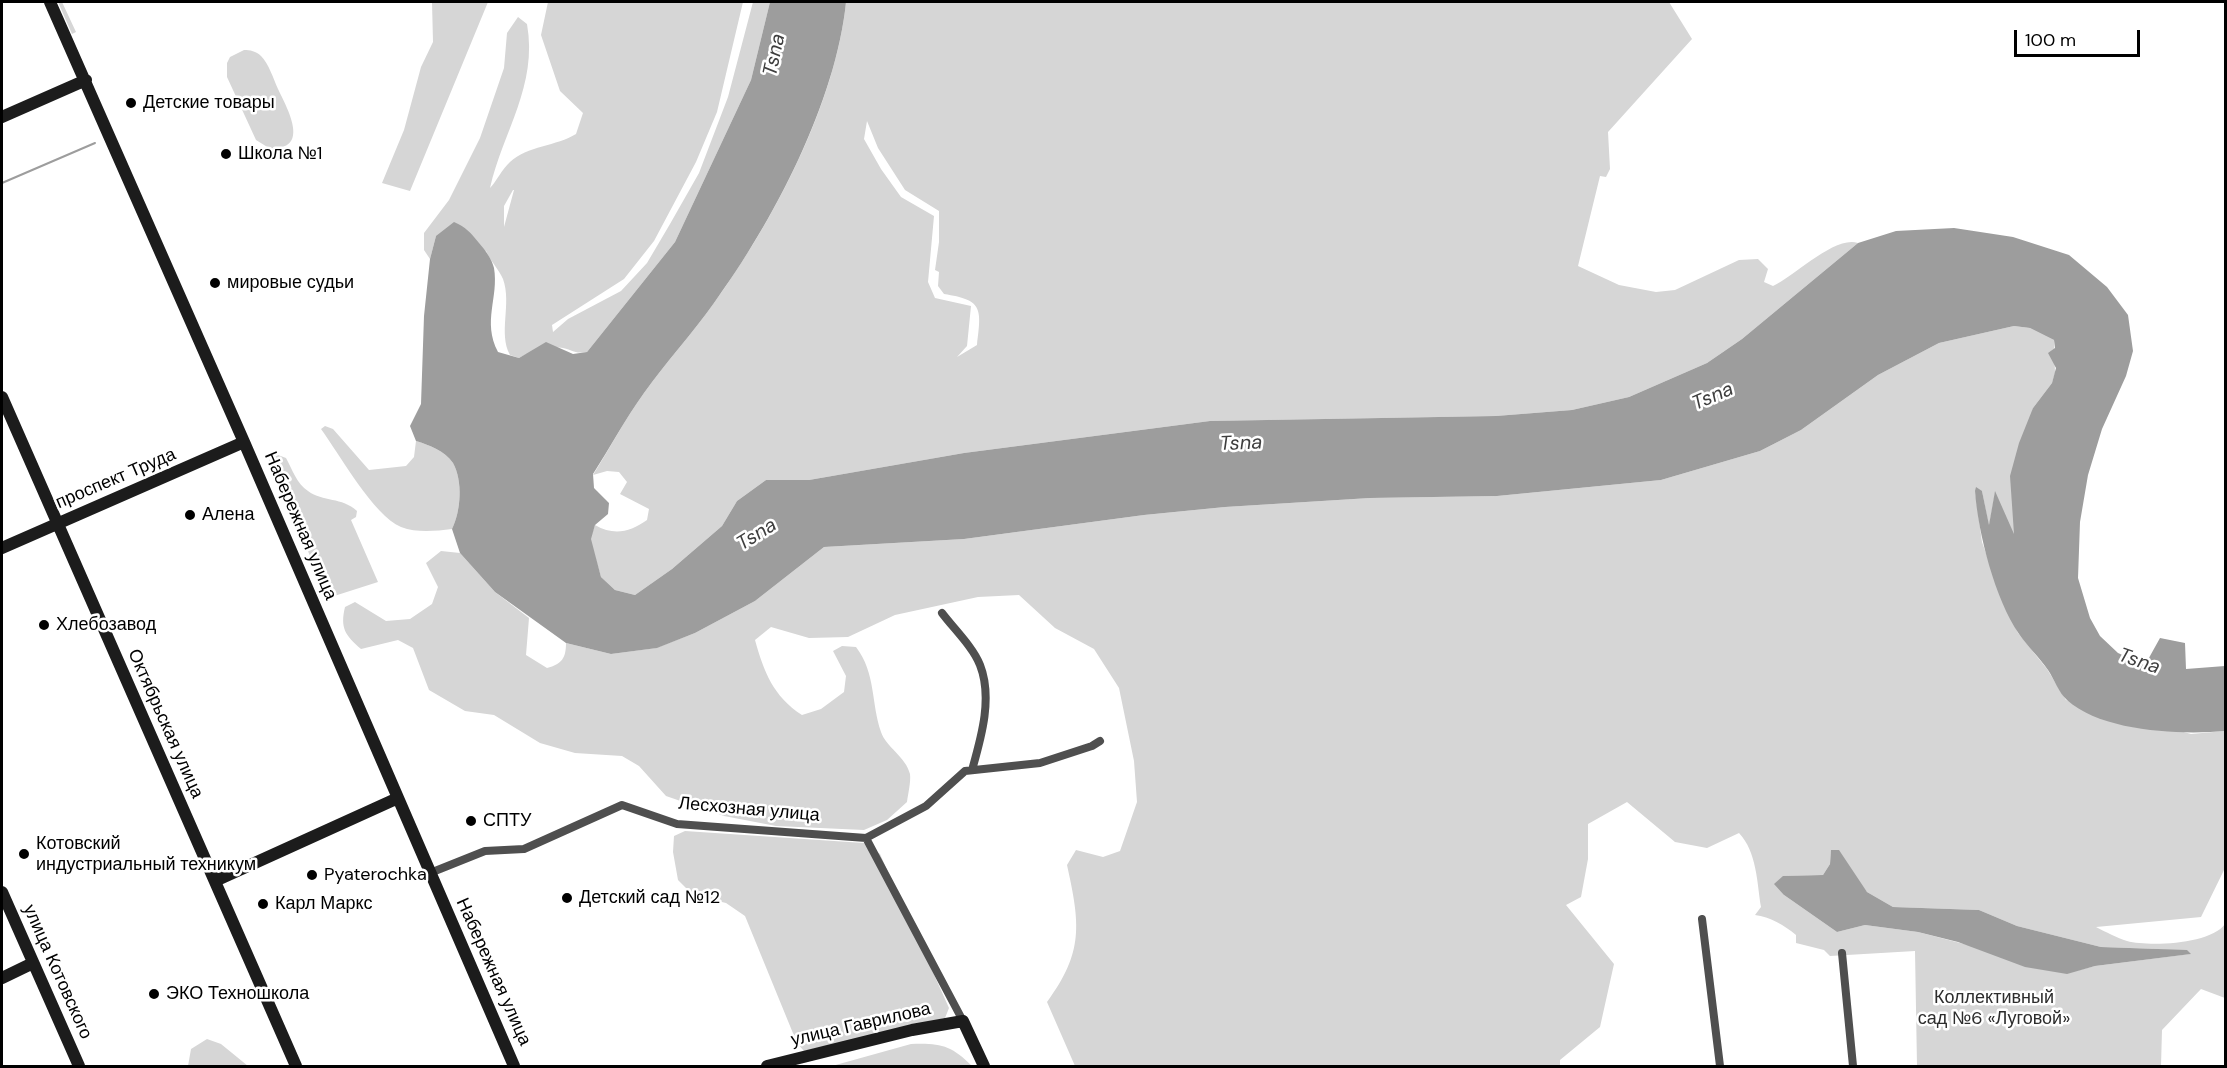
<!DOCTYPE html>
<html>
<head>
<meta charset="utf-8">
<style>
  body { margin:0 }
  #map { position:relative; width:2227px; height:1068px; overflow:hidden; background:#fff; font-family:"DM Sans",sans-serif }
  canvas { display:block }
  .frame { position:absolute; inset:0; border:3px solid #000; pointer-events:none }
  .scale { position:absolute; left:2014px; top:30px; width:126px; height:27px; box-sizing:border-box; border:3px solid #000; border-top:0; padding-left:8px; font-size:18px; line-height:21px; white-space:nowrap; color:#000; -webkit-text-stroke:4px #fff; paint-order:stroke }
</style>
</head>
<body>
<div id="map">
<canvas width="2227" height="1068"></canvas>
<div class="frame"></div>
<div class="scale">100 m</div>
</div>
<script>
const ctx = document.querySelector('canvas').getContext('2d');
ctx.lineJoin = 'round';
function paint(path, color) {
  ctx.fillStyle = color;
  ctx.fill(path, 'evenodd');
}
function trace(path, color, width, dash) {
  ctx.strokeStyle = color;
  ctx.lineWidth = width;
  ctx.lineCap = dash ? 'butt' : 'round';
  ctx.setLineDash(dash || []);
  ctx.stroke(path);
}
function write(font, color, halo, rows, align = 'center') {
  ctx.font = font + ' "DM Sans",sans-serif';
  ctx.lineWidth = 5;
  ctx.setLineDash([]);
  ctx.textBaseline = 'middle';
  ctx.strokeStyle = halo;
  ctx.fillStyle = color;
  for (const [text, x, y, turn = 0] of rows) {
    ctx.save();
    ctx.translate(x, y);
    ctx.rotate((+turn || 0) * Math.PI / 180);
    ctx.textAlign = isNaN(turn) ? turn : align;
    if (halo) ctx.strokeText(text, 0, 0);
    ctx.fillText(text, 0, 0);
    ctx.restore();
  }
}
paint(new Path2D(`
  M58,2H62L76,32L72,34Z
  M432,2H488L410,191L382,183L404,130L421,67L433,42Z
  M548,2H743L717,112L696,162L654,241L624,279L552,325L553,332L568,319L621,291L647,263L670,224L699,173L728,97L753,2H770L751,80L675,242L587,352C573,354 574,350 563,348C550,345 530,351 519,358L510,355C498,333 512,304 503,279C499,270 490,260 486,251L436,236L430,259L424,250V233L449,200L480,138L504,68L507,33L518,17L527,24C538,86 503,131 490,188C496,182 502,169 510,162C527,146 557,146 576,134L583,113L560,91L541,35ZM513,190H514L504,227V206Z
  M846,2H1669L1692,39L1608,132L1610,169L1606,177L1600,176L1578,266L1619,285L1656,292L1675,290L1739,260L1758,259L1768,269L1764,282L1773,286C1795,276 1835,235 1858,243L1742,339L1707,363L1629,397L1572,410L1496,416L1210,421L964,453L809,480H766L737,501L722,526L672,569L635,595L615,590L601,577L590,539L595,525C614,536 630,532 647,520L649,509L620,494L627,482L619,472L607,471L593,475C610,448 625,419 644,393C666,362 692,334 714,303C773,222 836,103 846,2ZM867,121L878,148L905,190L939,211V242L935,270L939,272L938,286L944,294C982,300 982,307 977,345L957,357L967,346L971,306L935,298L928,282L934,216L901,197L881,169L864,139Z
  M244,50C250,50 256,51 261,56C269,64 273,78 278,89C287,108 312,151 269,148L256,140L227,77V63L230,57Z
  M2014,326L2030,328L2054,340L2055,373L2052,383L2033,408L2014,537L1995,493L1989,527L1982,491H1975L1982,542L1999,590L2018,633L2047,669L2066,700L2191,734L2225,731V868L2201,917L2096,927C2106,932 2117,938 2127,941C2150,947 2211,944 2225,924V998L2201,989L2162,1030L2161,1066H1917L1915,951L1830,956L1824,950L1796,943V935C1784,925 1770,917 1755,915L1761,907C1757,883 1757,852 1739,833L1707,848L1675,842L1627,802L1588,824V859L1581,897L1566,905L1614,964L1600,1027L1560,1060V1066H1075L1047,1002C1084,952 1080,924 1067,865L1076,850L1103,857L1120,851L1137,802L1134,761L1119,688L1094,649L1055,628L1019,595L978,597L895,615L848,637L809,638L771,627L755,640C764,672 773,696 802,715L821,709L844,692L846,676L833,651L842,646L856,647C876,673 871,703 881,732C886,747 906,757 910,774C911,782 908,794 907,802L887,820L864,830L776,826L724,816L666,796L639,766L622,756L575,753L540,743L494,715L465,711L429,690L413,648L398,640L361,649C345,635 340,628 345,607L355,602L386,621L410,619L432,604L438,587L426,563L441,551L460,553L495,592L529,618L526,655L547,668C562,664 566,658 566,643L611,654L656,648L695,633L755,601L824,547L964,539L1144,515L1225,507L1370,498L1497,496L1661,480L1760,451L1801,430L1878,375L1939,343ZM1831,851L1867,892L1893,907L1979,910L2017,926L2101,947L2159,949L2190,954L2095,966L2071,972L1918,932L1865,925L1837,932L1784,895V876L1823,875L1830,864Z
  M325,426L333,429L369,470L406,466L414,457L416,441C429,445 445,451 453,463C463,481 461,511 452,529C435,531 417,533 401,527C373,515 340,455 321,429Z
  M278,455L286,458C292,469 297,484 308,491C323,502 342,497 357,511L356,517L351,520L378,582L328,598L269,460Z
  M685,831L864,843L880,854L949,1008L945,1018L804,1051L797,1043L745,916L726,903L693,895L678,880L673,852L674,836Z
  M207,1039L221,1044L248,1066H188L191,1049Z
  M911,1044C940,1043 951,1045 972,1066H832Z`), '#d6d6d6');
paint(new Path2D(`
  M770,2H846C836,102 773,222 714,303C692,334 666,362 644,393C625,419 610,448 593,474L594,488L609,503L608,514L595,525L591,539L601,577L615,590L635,595L672,569L722,526L737,501L766,480H809L964,453L1210,421L1496,416L1572,410L1629,397L1707,363L1742,339L1858,243L1896,231L1954,228L2013,237L2069,255L2107,287L2128,315L2133,351L2126,376L2102,429L2088,475L2080,522L2078,578L2090,618L2100,636L2118,653L2145,665L2160,638L2185,643L2186,669L2225,666V731C2182,735 2102,732 2067,700C2059,693 2054,679 2048,670C2039,657 2028,647 2019,634C1995,599 1978,533 1975,491L1976,487L1982,491L1989,525L1995,491L2014,534L2010,476L2019,443L2033,408L2052,383L2056,368L2048,353L2055,348L2054,340L2030,328L2014,326L1939,343L1878,375L1801,430L1760,451L1661,480L1497,496L1370,498L1225,507L1144,515L964,539L824,547L755,601L695,633L657,648L611,654L566,643L495,592L460,553L452,529C461,511 463,481 453,463C445,451 429,445 416,441L410,426L421,404L424,316L430,259L436,236L454,222C466,227 471,233 479,243C485,250 492,259 494,268C499,298 482,321 498,352L519,358L546,342L573,354L587,352L675,242L751,80Z
  M1831,850H1839L1867,892L1893,907L1979,910L2017,926L2101,947L2187,950L2191,954L2095,966L2067,974L2025,967L1958,942L1918,932L1865,925L1837,932L1784,895L1774,884L1783,876L1823,875L1830,864Z`), '#9d9d9d');
trace(new Path2D(`
  M2,183L95,143`), '#9d9d9d', 2);
trace(new Path2D(`
  M942,613C954,629 973,647 980,665C993,698 981,738 972,770
  M866,838L963,1021
  M430,873L485,851L524,849L622,805L677,824L866,838L926,806L965,771L1040,763L1092,746L1100,741
  M1702,919L1720,1066
  M1842,953L1853,1066`), '#4f4f4f', 8);
trace(new Path2D(`
  M50,2L244,442L514,1066
  M2,117L86,80
  M2,397L296,1066
  M2,548L244,442
  M215,881L398,798
  M2,892L79,1066
  M2,978L33,963
  M767,1066L912,1030L963,1021L984,1066`), '#1c1c1c', 12);
for (const [x, y, r, color] of [
  [131,103,6,"#000"],
  [226,154,6,"#000"],
  [215,283,6,"#000"],
  [190,515,6,"#000"],
  [44,625,6,"#000"],
  [471,821,6,"#000"],
  [24,854,6,"#000"],
  [312,875,6,"#000"],
  [567,898,6,"#000"],
  [263,904,6,"#000"],
  [154,994,6,"#000"]
]) {
  const dot = new Path2D();
  dot.arc(x, y, r, 0, 2 * Math.PI);
  ctx.fillStyle = color;
  ctx.fill(dot);
  trace(dot, '#fff', 2);
}
write('18px', '#000', '#fff', [
  ["Детские товары",143,103],
  ["Школа №1",238,154],
  ["мировые судьи",227,283],
  ["Алена",202,515],
  ["Хлебозавод",56,625],
  ["СПТУ",483,821],
  ["Котовский",36,844],
  ["индустриальный техникум",36,865],
  ["Pyaterochka",324,875],
  ["Детский сад №12",579,898],
  ["Карл Маркс",275,904],
  ["ЭКО Техношкола",166,994]
], 'left');
write('18px', '#000', '#fff', [
  ["проспект Труда",116,479,-23],
  ["Набережная улица",300,526,67],
  ["Октябрьская улица",165,724,66],
  ["Лесхозная улица",749,810,5],
  ["улица Котовского",57,972,66],
  ["Набережная улица",493,972,66],
  ["улица Гаврилова",861,1025,-13]
]);
write('18px', '#2d2d2d', '#fff', [
  ["Коллективный",1994,998],
  ["сад №6 «Луговой»",1994,1019]
]);
write('italic 20px', '#3e3e3e', '#fff', [
  ["Tsna",775,55,-78],
  ["Tsna",1713,397,-23],
  ["Tsna",1241,444,-2],
  ["Tsna",757,535,-32],
  ["Tsna",2139,662,19]
]);
</script>
</body>
</html>
